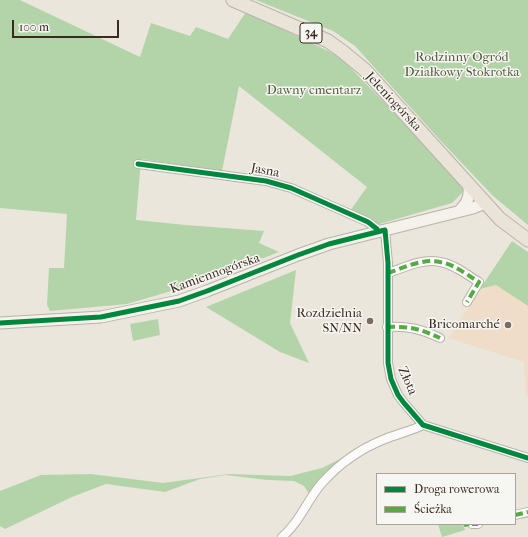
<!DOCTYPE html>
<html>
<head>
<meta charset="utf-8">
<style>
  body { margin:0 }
  #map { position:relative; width:528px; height:537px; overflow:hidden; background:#ebe6db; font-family:"IM FELL French Canon",serif }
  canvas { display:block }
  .legend { position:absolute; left:376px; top:473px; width:140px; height:52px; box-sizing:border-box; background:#f6f6f2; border:1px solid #aba49d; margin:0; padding:5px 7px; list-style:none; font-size:12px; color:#3b2a1e }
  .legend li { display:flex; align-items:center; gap:8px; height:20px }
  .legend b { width:20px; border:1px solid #aba49d }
  .scale { position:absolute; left:12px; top:20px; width:107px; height:18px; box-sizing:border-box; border:2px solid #3b2a1e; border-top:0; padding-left:5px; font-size:12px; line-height:14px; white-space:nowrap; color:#3b2a1e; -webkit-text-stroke:3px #f6f6f2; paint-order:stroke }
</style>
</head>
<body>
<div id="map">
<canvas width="528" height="537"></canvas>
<ul class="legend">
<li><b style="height:5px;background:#00873e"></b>Droga rowerowa</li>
<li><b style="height:5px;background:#55ab43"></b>Ścieżka</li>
</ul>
<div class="scale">100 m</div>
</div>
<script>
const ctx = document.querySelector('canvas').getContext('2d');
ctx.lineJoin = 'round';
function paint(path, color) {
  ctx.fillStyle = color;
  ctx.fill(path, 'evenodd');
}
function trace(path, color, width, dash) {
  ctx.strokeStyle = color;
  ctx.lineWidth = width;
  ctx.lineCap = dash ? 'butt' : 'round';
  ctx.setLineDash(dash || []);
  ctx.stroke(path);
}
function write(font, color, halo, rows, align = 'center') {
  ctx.font = font + ' "IM FELL French Canon",serif';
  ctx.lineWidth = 3;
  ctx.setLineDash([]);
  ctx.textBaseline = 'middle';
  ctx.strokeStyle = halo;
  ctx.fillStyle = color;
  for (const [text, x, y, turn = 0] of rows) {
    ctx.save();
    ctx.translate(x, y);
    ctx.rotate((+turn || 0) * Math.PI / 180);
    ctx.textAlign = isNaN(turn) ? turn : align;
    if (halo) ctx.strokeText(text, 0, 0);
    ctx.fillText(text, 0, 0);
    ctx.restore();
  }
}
paint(new Path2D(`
  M496,285L528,306V397H526L524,362L448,338L480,289Z`), '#efddca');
paint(new Path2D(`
  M0,0H20L140,57L151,23L190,36L196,27L228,39L246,12L339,56L409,128L466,189L452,203L376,225L371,218L350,211L367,187L239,86L222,171L141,159L136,220L186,225L264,231L259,243L279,252L202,282L127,304L50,311L47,305L49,268H64L67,214L0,208Z
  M256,0H528V225L493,196L439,139L355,46L333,31Z
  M512,241L528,252V306L496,285L480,289Z
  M296,270L290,323L309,363L280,352L206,307Z
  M158,319L160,335L133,341L130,324Z
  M368,445L310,495L304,486L294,481L267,480L226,475L200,479L165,492L106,484L72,497L5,529L0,526V491L41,475L91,474L163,483L229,474L290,476L322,468Z
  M438,524H463L465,530L442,537Z`), '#b3d4a8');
const street = new Path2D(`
  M138,164L266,181L291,188L368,222L377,229L378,231
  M385,230L388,263V363L391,379L398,395L404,403L423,425L528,458
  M388,273C403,268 423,258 440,262C454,264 467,275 479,282L467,302
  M387,327C409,326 421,329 440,338
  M515,515L528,512
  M472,524H478
  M282,537C300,522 307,500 322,483C339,464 362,448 385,439C397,434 411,431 423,425`);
const secondary = new Path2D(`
  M459,211C468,203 470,196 469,184
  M0,323L101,317L179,301L207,291L298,255L329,244L473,208L485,203`);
const primary = new Path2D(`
  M233,0L328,41L342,51L365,70L500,219L528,240`);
trace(street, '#b7b3ab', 10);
trace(secondary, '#b7b3ab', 13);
trace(primary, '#b7b3ab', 15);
trace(street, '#fcfbfa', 8);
trace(secondary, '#f5f1eb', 11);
trace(primary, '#eae3d7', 13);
trace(new Path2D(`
  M388,273C403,268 423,258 440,262C454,264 467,275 479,282L467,302
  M387,327C409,326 421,329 440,338
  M515,515L528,512
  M472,524H478
  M464,525L469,524`), '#55ab43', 4, [8, 4]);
trace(new Path2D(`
  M138,164L266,181L291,188L368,222L377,229L378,231
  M0,323L101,317L179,301L207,291L298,255L329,244L385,230L388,263V363L391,379L398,395L404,403L423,425L528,458`), '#00873e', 5);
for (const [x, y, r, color] of [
  [370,321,4,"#796c60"],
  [508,325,4,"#796c60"]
]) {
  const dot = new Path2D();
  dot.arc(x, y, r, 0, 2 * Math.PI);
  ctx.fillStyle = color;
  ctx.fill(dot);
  trace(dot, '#f6f6f2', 1.5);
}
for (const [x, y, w] of [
  [311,33,22]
]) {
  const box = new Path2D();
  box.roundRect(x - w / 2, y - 10, w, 20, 3);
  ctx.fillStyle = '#f6f6f2';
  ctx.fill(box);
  trace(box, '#3b2a1e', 1);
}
write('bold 12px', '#3b2a1e', null, [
  ["34",311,33]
]);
write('13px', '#51593b', '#f6f6f2', [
  ["Rodzinny Ogród",462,58],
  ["Działkowy Stokrotka",462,73],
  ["Dawny cmentarz",314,91]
]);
write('13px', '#3b2a1e', '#f6f6f2', [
  ["Jeleniogórska",393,102,47],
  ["Jasna",265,171,11],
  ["Kamiennogórska",215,274,-20],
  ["Złota",407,381,66]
]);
write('13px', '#3b2a1e', '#f6f6f2', [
  ["Rozdzielnia",362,314],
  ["SN/NN",362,329],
  ["Bricomarché",500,325]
], 'right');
</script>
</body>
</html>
